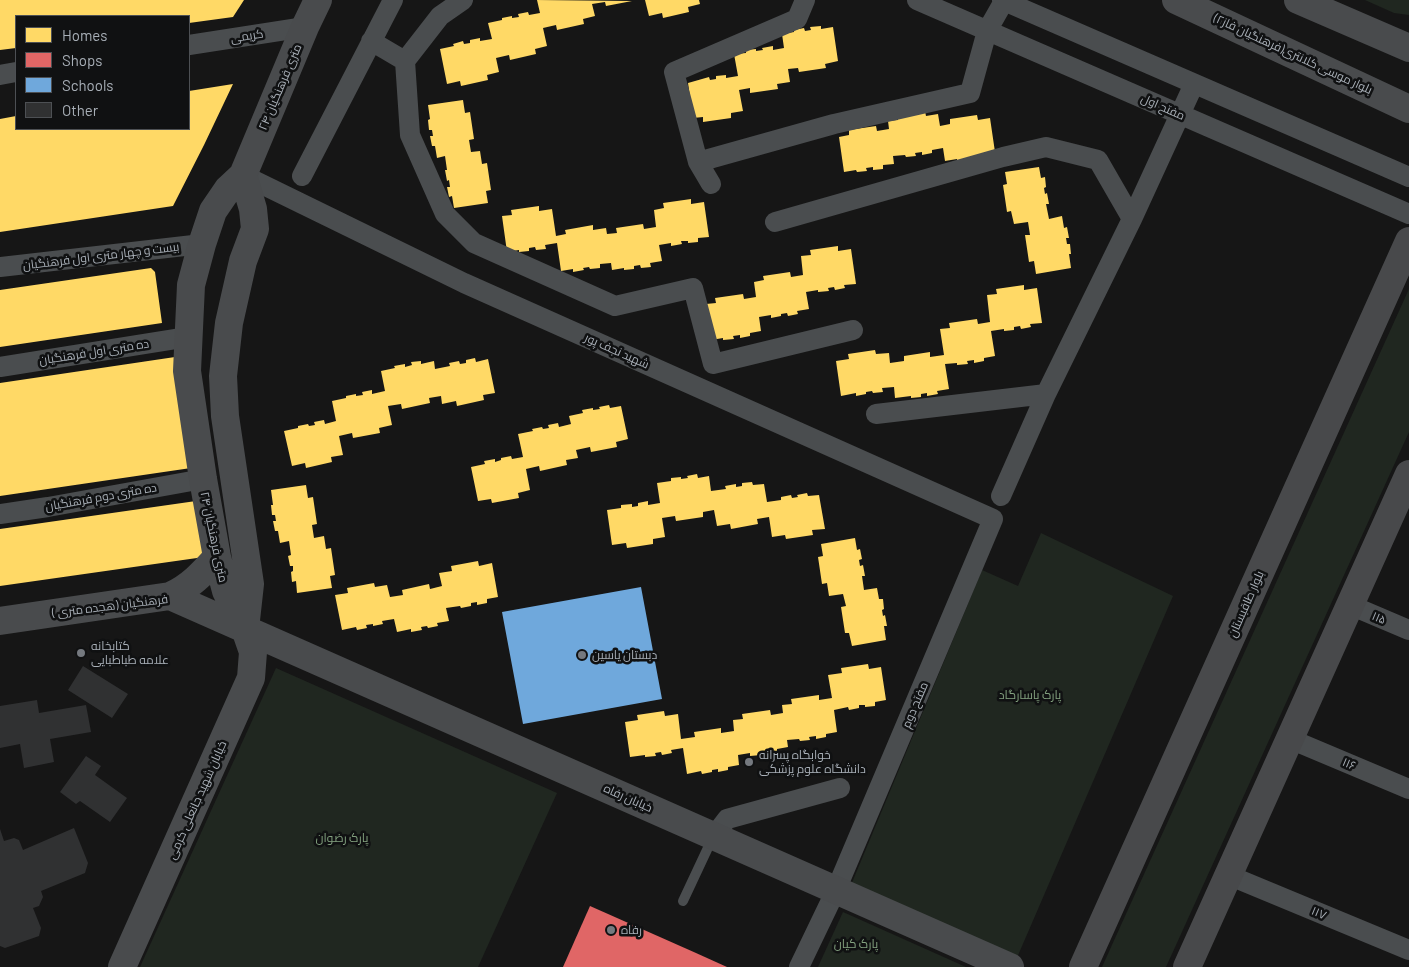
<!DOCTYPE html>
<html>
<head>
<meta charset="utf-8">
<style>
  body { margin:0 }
  #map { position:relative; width:1409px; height:967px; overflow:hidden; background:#161616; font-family:Barlow,sans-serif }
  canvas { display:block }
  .legend { position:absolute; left:15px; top:15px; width:175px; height:115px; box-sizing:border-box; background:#101112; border:1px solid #4d5054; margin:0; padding:6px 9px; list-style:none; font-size:15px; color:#a8afb7 }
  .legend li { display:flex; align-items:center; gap:10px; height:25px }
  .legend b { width:25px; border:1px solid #4d5054 }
</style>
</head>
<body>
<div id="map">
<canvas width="1409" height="967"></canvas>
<ul class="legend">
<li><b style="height:14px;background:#ffd966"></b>Homes</li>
<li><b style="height:14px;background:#e06666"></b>Shops</li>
<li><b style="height:14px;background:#6fa8dc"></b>Schools</li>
<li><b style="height:14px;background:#303132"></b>Other</li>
</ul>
</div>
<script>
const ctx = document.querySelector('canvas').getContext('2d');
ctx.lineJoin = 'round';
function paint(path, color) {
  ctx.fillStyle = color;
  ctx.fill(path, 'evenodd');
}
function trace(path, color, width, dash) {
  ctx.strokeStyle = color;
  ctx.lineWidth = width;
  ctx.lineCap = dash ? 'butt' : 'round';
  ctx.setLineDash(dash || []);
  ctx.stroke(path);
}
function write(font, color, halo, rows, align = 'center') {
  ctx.font = font + ' Barlow,Cairo,sans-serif';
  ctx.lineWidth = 5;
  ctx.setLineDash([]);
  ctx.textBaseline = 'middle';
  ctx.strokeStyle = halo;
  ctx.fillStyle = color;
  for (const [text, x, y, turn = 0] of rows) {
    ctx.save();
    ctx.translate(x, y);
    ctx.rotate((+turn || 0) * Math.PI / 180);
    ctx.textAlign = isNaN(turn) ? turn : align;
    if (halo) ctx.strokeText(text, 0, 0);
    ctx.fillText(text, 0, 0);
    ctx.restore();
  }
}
paint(new Path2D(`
  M1365,0H1409V15L1394,13Z
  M1409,289V432L1166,967H1102Z
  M1041,533L1173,596L1016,960L851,885L982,570L1018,586Z
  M276,668L557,793L478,967H140Z
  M843,912L966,967H818Z`), '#202720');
paint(new Path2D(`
  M0,0H244L233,17L189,23V16H16V48L0,50Z
  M537,0L632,1L606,6L605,2L592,4L595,16L583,19L584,24L557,30L556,25L543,28L547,46L535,49L536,54L510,60L509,55L496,58L499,72L487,75L488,80L461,86L460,81L447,84L440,49L454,46L453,44L463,41L464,44L470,43V40L480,38V41L492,39L488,23L502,20V18L512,16V18L519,17L518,14L528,12L529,15L540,13Z
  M645,0H699L700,4L688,7L689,12L663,18L662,13L649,16Z
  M821,26V29L833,27L838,61L825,64L826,68L799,72L798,68L788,69L790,82L777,84L778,89L750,93V88L739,90L743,111L731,113V118L703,122V117L693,118L688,83L709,77L710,80L716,79V76L726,75V78L738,76L734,54L746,53V50L756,49V51L763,50L762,48L773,46V50L784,48L782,34L794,32V30L804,28L805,31L811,30L810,27Z
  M233,84L204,145L173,206L0,232V119L16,116V129H189V91Z
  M463,100L465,113L470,112L474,139L469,140L471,152L480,151L482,164L487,163L491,190L486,191L488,203L454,208L452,196L449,197L447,187H450L449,180L447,181L445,170H447L445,156L437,158L435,146H432L430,136H433L432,130H429L428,120L430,119L428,105Z
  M925,111L926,116L938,114L940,126L950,124V119L977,115L978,120L990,118L995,152L957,162V159L945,161L943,148L932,150V153L922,155V152L915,153L916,156L906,157L905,155L893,156L894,164L883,165V169L873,170V167L866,168L867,171L857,172L856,170L844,172L839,137L849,135V130L876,126L877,131L889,129L888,121L898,120L897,115Z
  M1039,167L1041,178L1045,177L1046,187L1044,188L1045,194L1047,193L1049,204H1046L1049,219L1062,216L1064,228L1067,227L1069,238H1066L1067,244H1070L1071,254H1069L1071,268L1036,274L1034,261L1029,262L1025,235H1030L1028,222L1014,224L1011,211L1007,212L1003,185L1007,184L1005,172Z
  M691,199V204L704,202L709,237L698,238V242L688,243V241H681L682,244L671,246V243L659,245L662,261L650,263L651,267L641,268L640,265L634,266V269L624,270V268L612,270L611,263L600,264V268L590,269L589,267L583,268L584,270L573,272V269L561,271L557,243L545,245L546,249L536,250L535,247L529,248V251L519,252V250L507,252L502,216L512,215L511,210L539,206V211L552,209L556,236L566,234L565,230L593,225V230L606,228L607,234L617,233L616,228L643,224L644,229L656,227L654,210L664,208L663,203Z
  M838,246V251L851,249L856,284L844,285L845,288L835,290L834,287L828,288L829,291L818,292V290L806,292L809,309L797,311L798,314L788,316L787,313L781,314V316L771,318V315L759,317L761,331L750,333V336L740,338V335L733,336L734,339L723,340V338L711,340L706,304L716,303L715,298L743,294L744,299L756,297L754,282L764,280L763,276L790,272L791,277L803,275L801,256L811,255L810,250Z
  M151,268L155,272L162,323L0,347V290Z
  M1024,285V290L1037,288L1042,323L1030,324L1031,327L1021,329L1020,326L1014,327V330L1004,331V329L991,331L995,356L984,358V361L974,363V360L967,361L968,364L957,365V363L945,364L949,389L937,391L938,394L927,396V393L921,394V397L911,398V396L895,398L894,387L882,388L883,392L873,393L872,391L866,392V394L856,396V393L841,396L836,361L849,359L848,354L875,350L876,354L889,353L890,363L904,361V356L930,352V357L944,355L940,329L950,328L949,323L977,319L978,324L990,322L987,295L997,294L996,289Z
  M175,357L191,468L0,496V383Z
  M475,358L476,362L488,359L495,393L483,395L484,400L457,406L456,401L442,404L441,396L429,398L430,403L402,409L401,404L388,406L392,425L379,428L380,433L353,438L352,433L339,436L343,455L331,457L332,462L306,468L305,463L292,466L284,431L298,428V426L308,424L309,426L315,425L314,422L324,420L325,424L336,421L332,401L346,398V396L356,394V396L363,395L362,392L372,390V394L385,391L381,371L395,368L394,366L405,364V367L412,365L411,362L421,361V364L434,361L435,369L450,366L449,363L459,361L460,364L466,363V360Z
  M609,405L610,408L621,406L628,439L616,442L617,447L591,452L590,447L576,450L578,458L566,460L567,465L540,471L539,466L526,469L530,490L518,493L519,498L492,503L491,499L478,501L471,467L485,464L484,461L495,459V462L501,460V458L511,456L512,459L523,457L518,434L533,431L532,429L542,427L543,429L549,428L548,425L558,423L559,427L571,424L569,416L583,413L582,410L593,408V410L600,409L599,407Z
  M697,474L698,478L709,476L711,491L726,489L725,486L736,484V487L742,486V483L752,482L753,485L764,484L767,502L781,500V497L791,495L792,498L798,497L797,495L807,493L808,496L819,495L825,529L812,530L813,535L786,539L785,535L772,537L769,517L757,519L758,524L731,529L730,524L717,526L714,510L703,512V517L676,521L675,516L662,518L665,537L653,539V544L627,548L626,543L612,545L607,510L621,508V505L632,504V507L638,506V503L648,501V505L660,503L657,483L671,481V478L681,477V479L688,478L687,476Z
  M306,485L308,498L313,497L317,524L312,525L314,538L324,536L326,549L331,548L335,575L330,576L332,588L297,593L296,581L292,582L291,572L293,571V566H290L288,556L291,555L289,541L280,543L278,531H275L273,521H276L275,515H272L271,505H273L271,490Z
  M196,501L204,557L0,586V529Z
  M855,538L857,550L860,549L862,559L859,560L860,566L863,565L865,576H862L864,590L877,588L879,599H883L884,609L882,610L883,616L885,615L887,626H884L886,640L852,646L849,633H845L841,607L846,606L843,594L829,596L827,583L822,584L818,557L823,556L821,544Z
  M478,561L479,566L492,563L498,597L487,599V603L477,605V602L471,603V606L461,608L460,606L446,608L449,621L437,623L438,626L428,628L427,626L421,627L422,630L411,632V629L397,632L394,619L382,621L383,624L373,626V624L366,625L367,628L357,630L356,627L342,630L335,595L348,593L347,588L374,583L375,587L387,585L390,597L403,595L402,590L429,584L430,589L442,586L439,573L452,571L451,566Z
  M868,664L869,669L881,667L886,700L875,702V706L865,707V705H859V708L849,710L848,707L834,710L837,732L826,734V737L816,739V736L809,737L810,740L800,741L799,739L787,740L788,747L777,749V752L767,754V751L760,752L761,755L750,756V753L738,755L739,765L728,767V770L718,772V769L712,770V772L702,774L701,771L687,774L683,748L671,750L672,753L662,755L661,752L655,753L656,756L645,757V755L630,757L625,722L638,720L637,715L664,711L665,716L678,714L681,739L695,737L694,732L721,728V733L734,731L733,720L743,719L742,714L770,710L771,715L783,713L782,705L792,704L791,699L819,695V700L832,698L828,675L842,673L841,668Z`), '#ffd966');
paint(new Path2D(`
  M590,906L696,953L727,967H563Z`), '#e06666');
paint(new Path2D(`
  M641,587L662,699L523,724L502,612Z`), '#6fa8dc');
paint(new Path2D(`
  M83,666L128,694L112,718L68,690Z
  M37,700L39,713L86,705L91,732L50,739L54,762L24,768L20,744L0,748V706Z
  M86,756L101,766L95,775L127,798L110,822L80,801L76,804L60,792Z
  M74,828L88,863L85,873L41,891L43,897L39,906L33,908L41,928L39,936L5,948L0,946V829L4,841L14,838L19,840L23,850Z`), '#303132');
trace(new Path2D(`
  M683,901L713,837`), '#4a4d4f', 10);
trace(new Path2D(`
  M463,0L440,16L405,61L410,135L445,214L474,243L615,306L693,288L713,364L853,330
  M917,0L1409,214
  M1002,0L1409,177
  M371,41L405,61
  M189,45L305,27
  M0,75L16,72
  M698,162L834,124L970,93L987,31L1004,1
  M243,175L464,283L993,519L836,890L799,967
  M302,176L393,0
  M711,184L698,162L674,72L797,19L805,0
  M775,222L1003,157L1046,147L1098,160L1132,219
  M0,267L202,244
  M0,367L188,337
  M876,414L1046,394L1132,219L1194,84
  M1001,496L1046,394
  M0,514L48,507L203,479
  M1350,605L1409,630
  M1290,739L1409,789
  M714,836L727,819L840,788
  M1228,875L1409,950`), '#4a4d4f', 20);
trace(new Path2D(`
  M1176,0L1409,109
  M1298,0L1409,48
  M243,175L253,209L255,229L243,261L229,323L223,376L225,416L250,584L245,629
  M170,596C190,587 203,573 217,557
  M0,621L170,596L1010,967
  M122,967L251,678L253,652L245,629L226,591L217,557L203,479L187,371L191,285L202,244L213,211L228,189L243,175L305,27L318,0`), '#494b4d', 28);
trace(new Path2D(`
  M1083,967L1409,241
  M1187,967L1409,474`), '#48494b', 28);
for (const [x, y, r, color] of [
  [81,653,5,"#75797f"],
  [582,655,5,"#75797f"],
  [749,762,5,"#75797f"],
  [611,930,5,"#75797f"]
]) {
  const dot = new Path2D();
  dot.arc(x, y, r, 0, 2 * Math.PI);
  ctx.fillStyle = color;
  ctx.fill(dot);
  trace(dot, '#101112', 2);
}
write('12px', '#a8afb7', '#101112', [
  ["کریمی",247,36,-9],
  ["بلوار موسی کلانتری(فرهنگیان فاز۲)",1293,54,25],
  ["۲۴ متری فرهنگیان",280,87,-67],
  ["مفتح اول",1163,107,24],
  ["بیست و چهار متری اول فرهنگیان",101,256,-7],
  ["شهید نجف پور",617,351,24],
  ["ده متری اول فرهنگیان",94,352,-9],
  ["ده متری دوم فرهنگیان",101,497,-10],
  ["۲۴ متری فرهنگیان",214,537,78],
  ["بلوار طاقبستان",1246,604,-66],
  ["فرهنگیان (هجده متری )",110,606,-7],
  ["۱۱۵",1379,618,23],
  ["مفتح دوم",915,705,-67],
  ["۱۱۶",1349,764,23],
  ["خیابان رفاه",628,798,24],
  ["خیابان شهید جانعلی کرمی",197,800,-66],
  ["۱۱۷",1319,913,23]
]);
write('12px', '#a8afb7', '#101112', [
  ["کتابخانه",91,646],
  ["علامه طباطبایی",91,660],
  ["دبستان یاسین",592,655],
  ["خوابگاه پسرانه",759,755],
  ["دانشگاه علوم پزشکی",759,769],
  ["رفاه",621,930]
], 'left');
write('12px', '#83a17f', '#101112', [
  ["پارک پاسارگاد",1030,695],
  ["پارک رضوان",342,838],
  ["پارک کیان",856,944]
]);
</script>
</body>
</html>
